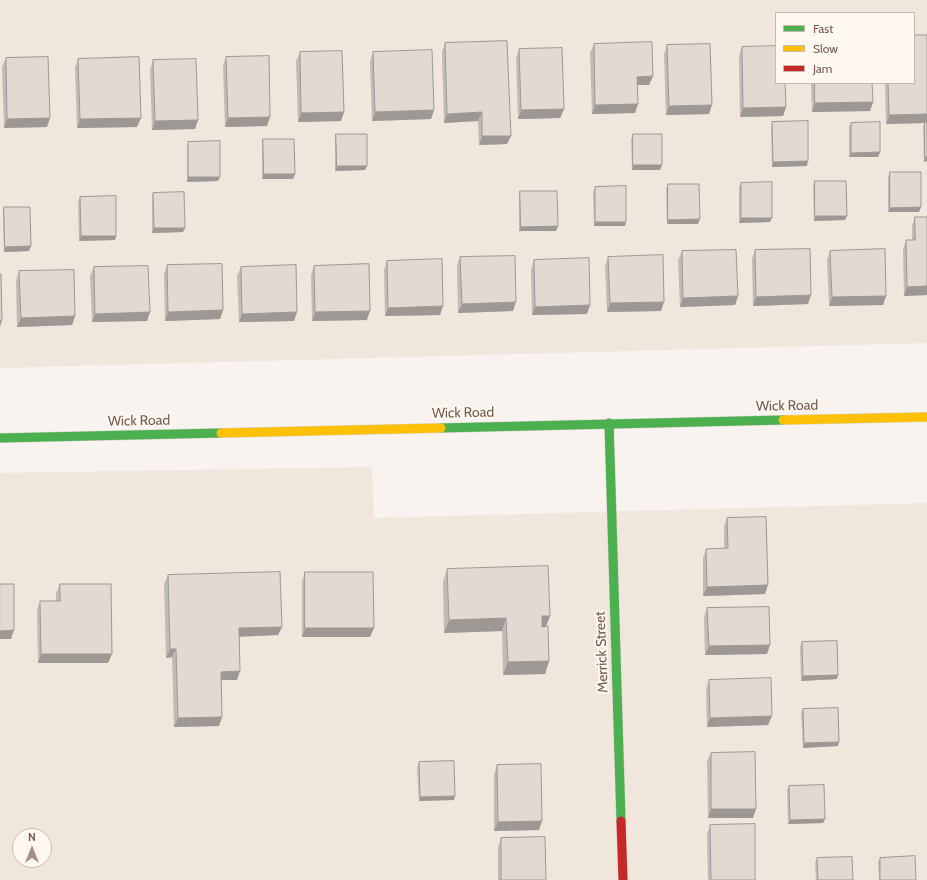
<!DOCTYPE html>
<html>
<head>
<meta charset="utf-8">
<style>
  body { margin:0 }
  #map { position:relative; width:927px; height:880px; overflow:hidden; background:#f8f3ee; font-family:Cabin,sans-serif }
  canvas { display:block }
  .legend { position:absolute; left:775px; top:12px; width:140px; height:72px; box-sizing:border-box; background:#fef8f1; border:1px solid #c7b9b0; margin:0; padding:5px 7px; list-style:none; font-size:12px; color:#755b4f }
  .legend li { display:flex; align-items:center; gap:8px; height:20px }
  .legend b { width:20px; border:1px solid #c7b9b0 }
  .north { position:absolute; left:12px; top:828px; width:40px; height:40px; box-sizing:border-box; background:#fef8f1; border:1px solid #c7b9b0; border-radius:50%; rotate:0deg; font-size:11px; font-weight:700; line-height:16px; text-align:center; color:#755b4f }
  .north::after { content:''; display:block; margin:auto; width:14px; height:18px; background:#a39087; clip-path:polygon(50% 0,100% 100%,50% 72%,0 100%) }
</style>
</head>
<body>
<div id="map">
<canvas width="927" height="880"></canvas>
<ul class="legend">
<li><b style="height:5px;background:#4caf50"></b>Fast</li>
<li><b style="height:5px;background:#ffc107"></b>Slow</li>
<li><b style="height:5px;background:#c62828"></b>Jam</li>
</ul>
<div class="north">N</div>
</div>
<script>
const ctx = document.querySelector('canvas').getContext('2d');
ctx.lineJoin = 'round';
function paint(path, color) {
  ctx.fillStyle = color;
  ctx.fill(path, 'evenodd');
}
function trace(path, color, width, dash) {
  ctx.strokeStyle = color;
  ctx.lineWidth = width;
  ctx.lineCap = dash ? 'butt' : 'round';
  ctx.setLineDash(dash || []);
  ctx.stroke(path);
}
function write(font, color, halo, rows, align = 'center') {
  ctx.font = font + ' Cabin,sans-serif';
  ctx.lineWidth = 4;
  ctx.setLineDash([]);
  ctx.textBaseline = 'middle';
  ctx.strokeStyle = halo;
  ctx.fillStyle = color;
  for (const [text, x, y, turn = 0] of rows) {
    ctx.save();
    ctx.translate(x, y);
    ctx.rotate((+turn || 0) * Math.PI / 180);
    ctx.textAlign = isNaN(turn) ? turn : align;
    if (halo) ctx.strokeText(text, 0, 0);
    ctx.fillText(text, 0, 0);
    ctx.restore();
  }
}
paint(new Path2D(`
  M0,0H927V343L0,368ZM776,13H914V83H776Z
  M372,467L374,518L927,503V880H0V473ZM20,836H44V860H20Z`), '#f0e6dc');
const fast = new Path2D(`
  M609,423L621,821
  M441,428L783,420
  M0,438L221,433`);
const slow = new Path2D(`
  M783,420L927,417
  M221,433L441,428`);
const jam = new Path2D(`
  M621,821L623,880`);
trace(fast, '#d7d0ca', 10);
trace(slow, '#d7d0ca', 10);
trace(jam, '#d7d0ca', 10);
trace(fast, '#4caf50', 9);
trace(slow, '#ffc107', 9);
trace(jam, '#c62828', 9);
paint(new Path2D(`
  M927,35V161L924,162L923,126L925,123L886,124L885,83H914Z
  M445,43L507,144L479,145L478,121L444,123L442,52Z
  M594,44L653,76L649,85H638L635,113L592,114L590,53Z
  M667,45L709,114L666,115L664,54Z
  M742,47L786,107L783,116L740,117L739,56Z
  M519,49L564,109L560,118L518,119L516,58Z
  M300,52L344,112L341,121L298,122L296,61Z
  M373,52L434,110L431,119L372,121L370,61Z
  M226,57L267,126L225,127L223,66Z
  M6,58L47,127L4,128L2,67Z
  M78,59L137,127L77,128L75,68Z
  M153,60L198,120L195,129L152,130L150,69Z
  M811,83H872L873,102L870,111L812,112Z
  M772,122L807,166L772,167L771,127Z
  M851,123L880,152L878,157H849V127Z
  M336,134L367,166L365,170L335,171V139Z
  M633,134L662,165L660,170H632L631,139Z
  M263,139L293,179H262V144Z
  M188,142L218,181L187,182V146Z
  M890,172L919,212H888V177Z
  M815,181L845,220L814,221L813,186Z
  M741,183L770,222L739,223V187Z
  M668,184L698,224H667L666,189Z
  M595,187L625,226H594L593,192Z
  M520,191L558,226L556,231H519V196Z
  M153,193L183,232L152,233V197Z
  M80,197L116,236L115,240L79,241L78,202Z
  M4,207L29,251L4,252L3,212Z
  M915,217H927V295L904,296L903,249L906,240H912V226Z
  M755,250L808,304L753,306L752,259Z
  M682,251L738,296L735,305L680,307L678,260Z
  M830,251L886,296L883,305L829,306L827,260Z
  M460,257L513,311L458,313L457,266Z
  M608,257L661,311L607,312L605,266Z
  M534,260L587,314L532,315L531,269Z
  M387,261L440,315L385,316L384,270Z
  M167,265L223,310L220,319L165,321L164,274Z
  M314,266L367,320L312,321L311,275Z
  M94,267L150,312L147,321L92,322L90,276Z
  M241,267L294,321L239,322L237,276Z
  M19,271L75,316L72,325L17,327L16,280Z
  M727,518L765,594L703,596V558L706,549L724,548V527Z
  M447,569L550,616L546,626L549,661L545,674L503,675L502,631L444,633L443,582Z
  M305,572L370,637H302V581Z
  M168,575L282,627L278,635L239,636L237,680H221L222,717L219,726L174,727L172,657L166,658L164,584Z
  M60,584L108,663H38L37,610L40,601H56V593Z
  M707,608L767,654L705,655L704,617Z
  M802,642L837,679L801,681L800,647Z
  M709,680L768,725L707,727L706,689Z
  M803,709L838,746L803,748L801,714Z
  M711,753L753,818H708L707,761Z
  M419,762L454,800L419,801L417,767Z
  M497,765L539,830L494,831V774Z
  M789,786L825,819L823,823L788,824L787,790Z
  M710,825L755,880H708L707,834Z
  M501,838L546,880H498V847Z
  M817,858L853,880H816L815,863Z
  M880,858L916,880H879L878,862Z`), '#c2bbb5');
paint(new Path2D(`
  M653,76L649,85H634L637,77Z
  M873,102L870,111L812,112L815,103Z
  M638,104L635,113L592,114L595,105Z
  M712,105L709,114L666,115L669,106Z
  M786,107L783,116L740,117L743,108Z
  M564,109L560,118L518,119L521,110Z
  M434,110L431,119L372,121L375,112Z
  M344,112L341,121L298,122L301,113Z
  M482,112L478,121L444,123L447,114Z
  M927,114V123L925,122V123L886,124L889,115Z
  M270,117L267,126L225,127L228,118Z
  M50,118L47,127L4,128L7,119Z
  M141,118L137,127L77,128L80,119Z
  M198,120L195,129L152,130L155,121Z
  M482,136H511L507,144L479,145Z
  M880,152L878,157H849L851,153Z
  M925,157H927V161L924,162Z
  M808,161L807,166L772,167L773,162Z
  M633,165H662L660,170H632Z
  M337,166H367L365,170L335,171Z
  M264,174H295L293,179H262Z
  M188,177H220L218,181L187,182Z
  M921,207L919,212H888L890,208Z
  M815,216H847L845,220L814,221Z
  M741,218H772L770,222L739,223Z
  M700,219L698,224H667L668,220Z
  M595,222H626L625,226H594Z
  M558,226L556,231H519L521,227Z
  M154,228H185L183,232L152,233Z
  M81,236H116L115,240L79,241Z
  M31,246L29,251L4,252L5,247Z
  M927,286V295L904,296L907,287Z
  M811,295L808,304L753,306L756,297Z
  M738,296L735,305L680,307L683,298Z
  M886,296L883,305L829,306L832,297Z
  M516,302L513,311L458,313L462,304Z
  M664,302L661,311L607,312L610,303Z
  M590,305L587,314L532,315L535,307Z
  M443,306L440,315L385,316L388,308Z
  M223,310L220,319L165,321L168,312Z
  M370,311L367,320L312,321L315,312Z
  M150,312L147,321L92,322L95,314Z
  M297,312L294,321L239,322L242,314Z
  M75,316L72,325L17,327L21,318Z
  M2,320L0,327V321Z
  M768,585L765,594L703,596L707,587Z
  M542,616H550L545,629H537Z
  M506,618L502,631L444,633L449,620Z
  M282,627L278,635L235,637L239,628Z
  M305,628H374L370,637H302Z
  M14,630L11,639H0V631Z
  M770,645L767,654L705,655L709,646Z
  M170,649H176L172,657L166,658Z
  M41,654H112L108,663H38Z
  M549,661L545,674L503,675L508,662Z
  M240,671L237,680H218L221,672Z
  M838,675L837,679L801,681L803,676Z
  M772,716L768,725L707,727L710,718Z
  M222,717L219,726L174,727L178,718Z
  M839,742L838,746L803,748L804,743Z
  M455,796L454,800L419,801L420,797Z
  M711,809H756L753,818H708Z
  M825,819L823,823L788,824L790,820Z
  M542,821L539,830L494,831L498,822Z`), '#9e9894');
const building = new Path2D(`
  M914,35H927V114L889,115L888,83H914Z
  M507,41L511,136H482V112L447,114L445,43Z
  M652,42L653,76L637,77L638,104L595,105L594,44Z
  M710,44L712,105L669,106L667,45Z
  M776,46V83H785L786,107L743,108L742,47Z
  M562,48L564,109L521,110L519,49Z
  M432,50L434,110L375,112L373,52Z
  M342,51L344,112L301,113L300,52Z
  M269,56L270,117L228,118L226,57Z
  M48,57L50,118L7,119L6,58Z
  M139,57L141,118L80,119L78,59Z
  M196,59L198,120L155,121L153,60Z
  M815,83H872L873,102L815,103Z
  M808,121V161L773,162L772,122Z
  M880,122V152L851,153V123Z
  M925,122H927V157H925Z
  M336,134H367V166H337Z
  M633,134H662V165H633Z
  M263,139H294L295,174H264Z
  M220,141V177H188V142Z
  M890,172H921V207L890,208Z
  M815,181H846L847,216H815Z
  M772,182V218H741V183Z
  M668,184H699L700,219L668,220Z
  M626,186V222H595V187Z
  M520,191H557L558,226L521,227Z
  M184,192L185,228H154L153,193Z
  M116,196V236H81L80,197Z
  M4,207H30L31,246L5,247Z
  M915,217H927V286L907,287L906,240H915Z
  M810,249L811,295L756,297L755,250Z
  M885,249L886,296L832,297L830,251Z
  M736,250L738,296L683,298L682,251Z
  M663,255L664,302L610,303L608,257Z
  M515,256L516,302L462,304L460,257Z
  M589,258L590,305L535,307L534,260Z
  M442,259L443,306L388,308L387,261Z
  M222,264L223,310L168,312L167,265Z
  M369,264L370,311L315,312L314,266Z
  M296,265L297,312L242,314L241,267Z
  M148,266L150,312L95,314L94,267Z
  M74,270L75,316L21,318L19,271Z
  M0,274H1L2,320L0,321Z
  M766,517L768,585L707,587L706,549L728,548L727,518Z
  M548,566L550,616H542V627L548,626L549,661L508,662L506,618L449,620L447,569Z
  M280,572L282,627L239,628L240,671L221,672L222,717L178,718L176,649H170L168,575Z
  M305,572H373L374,628H305Z
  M0,584H14V630L0,631Z
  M60,584H111L112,654H41L40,601H60Z
  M769,607L770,645L709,646L707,608Z
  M837,641L838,675L803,676L802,642Z
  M771,678L772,716L710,718L709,680Z
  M838,708L839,742L804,743L803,709Z
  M755,752L756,809H711V753Z
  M454,761L455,796L420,797L419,762Z
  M541,764L542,821L498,822L497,765Z
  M824,785L825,819L790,820L789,786Z
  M755,824V880H711L710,825Z
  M545,837L546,880H501V838Z
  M915,856L916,880H880V858Z
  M852,857L853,880H818L817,858Z`);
paint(building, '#e2d9d3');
trace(building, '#9e9894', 1);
write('14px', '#755b4f', '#fef8f1', [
  ["Wick Road",787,406,-1],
  ["Wick Road",463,413,-1],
  ["Wick Road",139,421,-1],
  ["Merrick Street",602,652,-92]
]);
</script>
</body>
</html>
